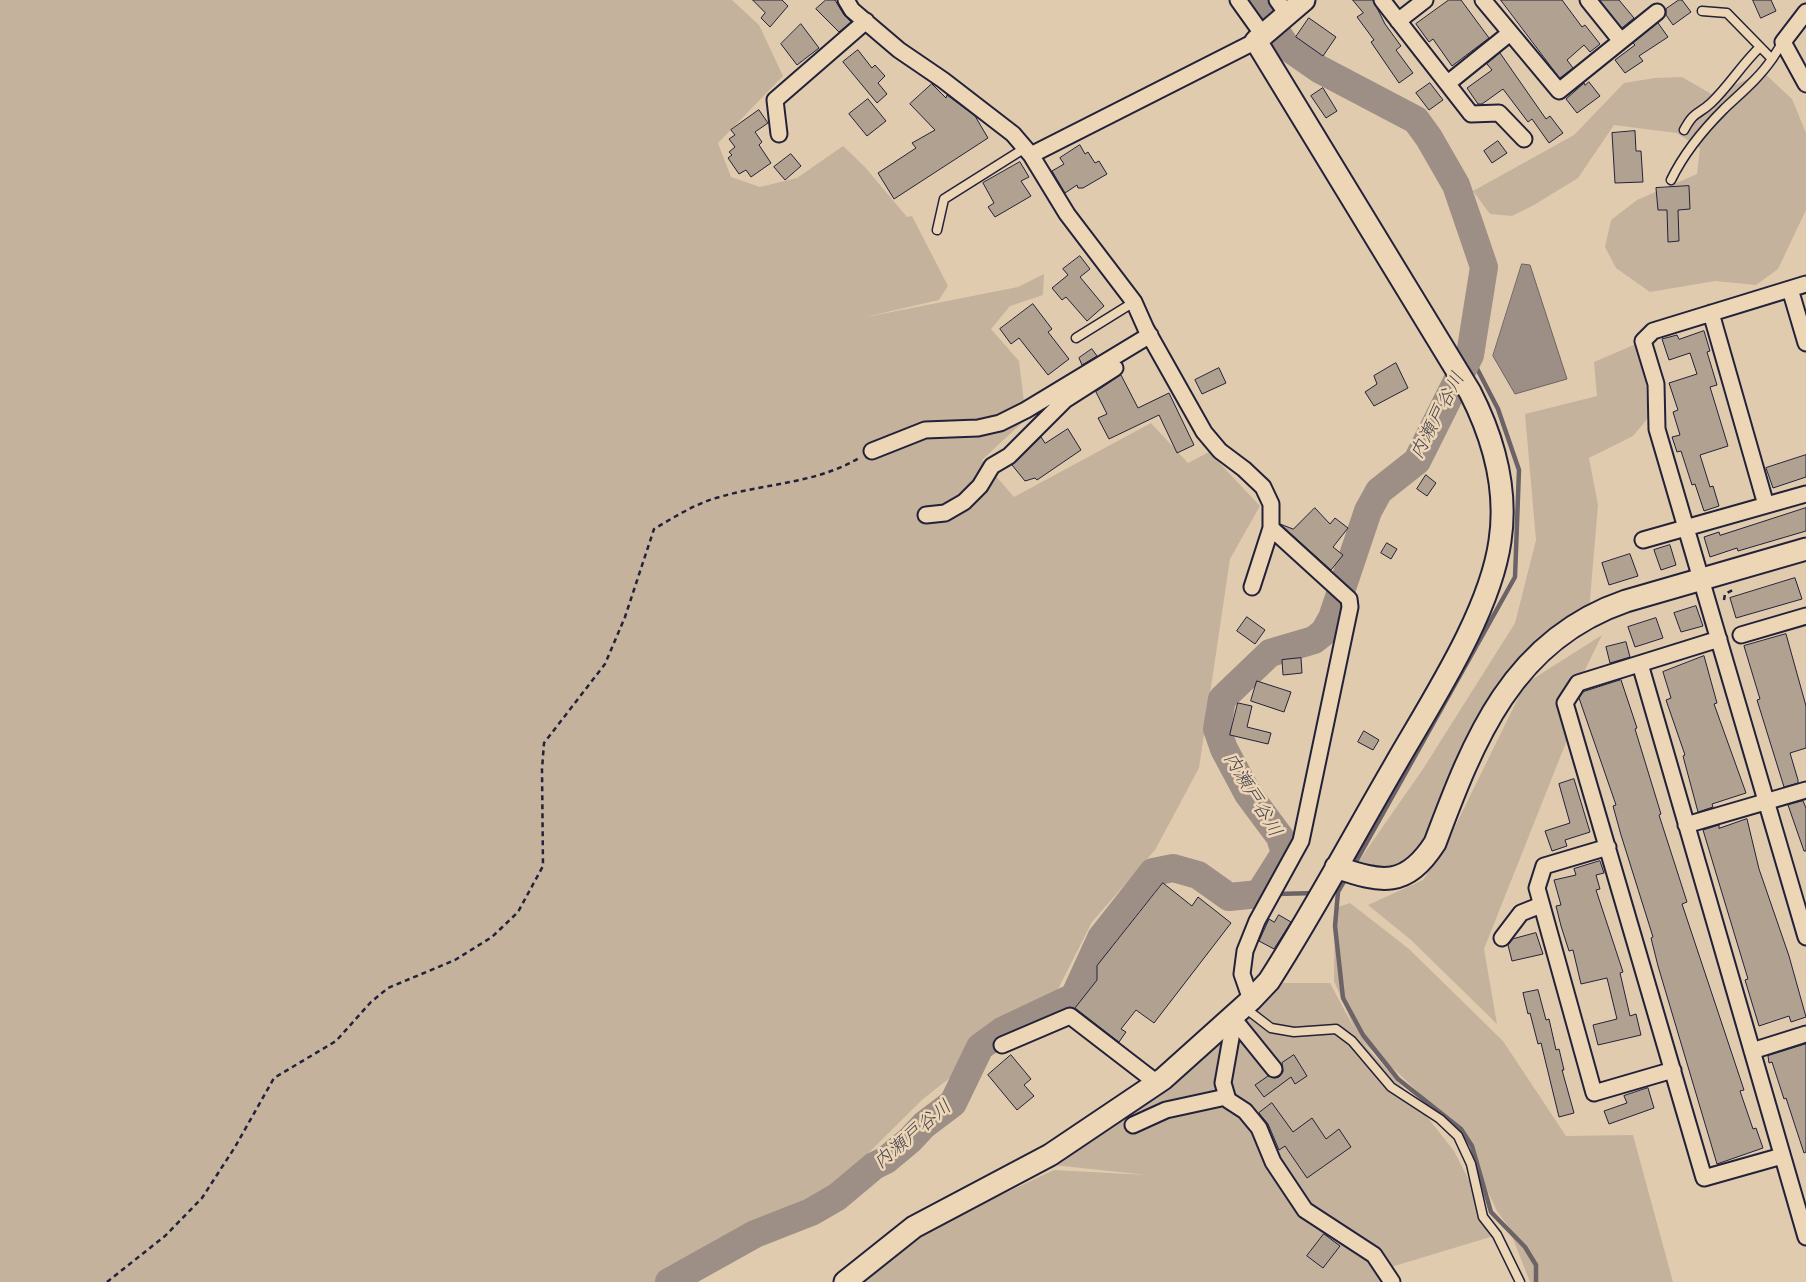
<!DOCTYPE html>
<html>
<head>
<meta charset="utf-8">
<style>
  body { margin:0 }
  canvas { display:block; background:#e1cbae }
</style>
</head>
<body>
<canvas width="1806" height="1282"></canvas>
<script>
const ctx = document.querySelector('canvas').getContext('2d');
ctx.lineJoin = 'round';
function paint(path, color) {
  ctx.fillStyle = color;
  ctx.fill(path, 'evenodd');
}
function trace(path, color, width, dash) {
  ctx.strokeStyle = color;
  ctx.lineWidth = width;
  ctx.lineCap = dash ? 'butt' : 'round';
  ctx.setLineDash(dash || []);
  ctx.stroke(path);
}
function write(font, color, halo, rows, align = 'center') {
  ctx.font = font + ' Pangolin,"Klee One",sans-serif';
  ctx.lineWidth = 5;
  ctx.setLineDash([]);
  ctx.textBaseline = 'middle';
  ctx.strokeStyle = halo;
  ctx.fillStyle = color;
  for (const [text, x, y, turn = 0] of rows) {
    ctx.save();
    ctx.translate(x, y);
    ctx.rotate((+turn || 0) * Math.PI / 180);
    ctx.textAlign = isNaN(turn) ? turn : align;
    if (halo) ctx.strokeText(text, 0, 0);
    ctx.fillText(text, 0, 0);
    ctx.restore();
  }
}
paint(new Path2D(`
  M0,0H732L759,25L783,76L718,143L731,177L760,187L797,178L843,146L865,167L907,217L912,216L948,286L939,300L861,318L1018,287L1044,274L1043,295L1010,306L991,329L1019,361L1026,419L982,460L1014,497L1151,423L1188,463L1209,452L1260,506L1230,559L1199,768L1155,850L1092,922L1055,995L923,1099L823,1198L660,1282H0Z
  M1763,72L1792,99L1806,133V210L1778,269L1756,285L1715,281L1650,292L1616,268L1605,247L1611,220L1637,200L1697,174L1700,148L1677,133L1614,125L1578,178L1534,205L1512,216L1490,214L1473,191L1574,135L1624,83L1655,78L1682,77L1713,95Z
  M1643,341L1648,418L1633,436L1589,458L1598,505L1589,611L1512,683L1426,858L1393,873L1354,868L1423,769L1515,623L1536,540L1525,414L1597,396L1594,362Z
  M1602,635L1583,674L1559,708L1569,735L1484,949L1497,1024L1411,940L1368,905L1423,880L1444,849L1525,684Z
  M1350,903L1409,949L1503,1041L1566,1136L1633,1135L1673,1282H1530L1508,1226L1497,1211L1459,1131L1397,1072L1363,1043L1413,1099L1454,1151L1497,1235L1391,1267L1399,1282H847L925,1223L978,1206L1054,1170L1147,1175L1053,1165L1276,983H1330L1355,1030L1334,981L1335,908Z`), '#c5b29d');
const water = new Path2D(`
  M1522,264L1530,265L1567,379L1515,394L1493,356Z`);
paint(water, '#9d8f85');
trace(water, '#6c6367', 1);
trace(new Path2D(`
  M1353,867L1515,577L1519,470L1498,409L1470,355
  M1336,892H1338L1335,926L1343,998L1363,1035L1398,1079L1461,1129L1472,1146L1491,1212L1525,1247L1536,1265V1282
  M1338,892L1346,878
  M1259,894H1268
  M1276,894L1316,893`), '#6c6367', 4.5);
trace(new Path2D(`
  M669,1282L755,1234L811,1212L837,1197L874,1166L886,1160L910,1140L924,1125L953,1103L980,1047L1002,1031L1074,997L1101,938L1153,872L1173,868L1198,875L1229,897L1259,894L1285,853L1280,837L1248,794L1224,749L1217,729L1222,699L1270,653L1314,640L1324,632L1332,618L1368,511L1379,491L1417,461L1470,355L1484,267L1456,185L1429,138L1416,120L1319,69L1286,46L1254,0`), '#9d8f85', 28);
const building = new Path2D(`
  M753,0H782L788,6L770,27L761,18L765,13Z
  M826,0H835L844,15L851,22L839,32L816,9Z
  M1353,0H1373L1385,24L1401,46L1396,50L1413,73L1399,83L1371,42L1374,40L1357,17L1363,13Z
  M1449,0H1461L1489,38L1452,66L1433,39L1429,42L1416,24Z
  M1501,0H1562L1582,27L1585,25L1600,44L1590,52L1584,45L1567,60L1573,68L1560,78Z
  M1600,0H1619L1634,18L1622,28Z
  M1679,0H1682L1691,12L1673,25L1666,15V9Z
  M1753,0H1771L1776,11L1761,18Z
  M1309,18L1336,37L1323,56L1296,37Z
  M1658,23L1668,37L1639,56L1643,61L1625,73L1615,60L1635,45L1633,43Z
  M801,24L819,48L797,65L781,44Z
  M858,50L872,68L875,65L885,76L878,83L887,94L877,103L843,62Z
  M1500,53L1546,119L1550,116L1563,133L1549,143L1532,119L1528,122L1503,89L1482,104H1478L1467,88L1492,70L1487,64Z
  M1589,82L1600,96L1577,113L1566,99L1584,83L1585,85Z
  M1430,83L1443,100L1429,110L1416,93Z
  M932,84L946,98L947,95L975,116L988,138L894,199L878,173L916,148L912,143L935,130L910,104Z
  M1323,88L1337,111L1326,118L1311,96Z
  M868,99L886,121L867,136L849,114Z
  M759,110L768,123L755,132L762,142L759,145L771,163L751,177L746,170L739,174L728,158L732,155L729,152L735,147L729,139L735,135L731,130Z
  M1635,131L1636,151H1641L1643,182L1615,183L1612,133Z
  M1498,141L1507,153L1492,163L1484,151Z
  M1080,145L1085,154L1088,152L1095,163L1099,161L1107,174L1083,188H1078L1077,185L1065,193L1052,171L1064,164L1060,158Z
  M791,154L801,166L785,180L774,167Z
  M1020,162L1029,177L1021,181L1031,196L995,217L988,207L994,203L983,183Z
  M1689,186L1690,209L1678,210L1679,241L1668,242L1667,210H1658L1656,188Z
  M1080,256L1090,269L1080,277L1104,306L1087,321L1066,297L1062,300L1052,288L1068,275L1063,269Z
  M1033,304L1052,329L1048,332L1069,359L1048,375L1019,338L1011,344L1000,329Z
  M1704,331L1710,351L1707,352L1717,385L1710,387L1728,446L1700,455L1710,487L1713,486L1719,506L1704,511L1695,484L1692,485L1681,451L1677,452L1672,437L1680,435L1673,412L1678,410L1669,383L1697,374L1690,353L1669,360L1662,339L1677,335L1679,339Z
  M1092,349L1097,356L1082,365L1079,358Z
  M1396,363L1408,388L1374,406L1365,392L1377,384L1374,376Z
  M1219,368L1226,383L1202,394L1195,380Z
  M1121,375L1138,408L1169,393L1194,445L1177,453L1159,415L1109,439L1098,418L1107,414L1096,392Z
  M1068,429L1081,450L1037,480L1035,478L1025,481L1012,465L1041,437L1045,443Z
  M1806,455V477L1773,488L1766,468Z
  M1426,475L1436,483L1427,496L1417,489Z
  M1315,508L1330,524L1335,518L1348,528L1333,547L1343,555L1331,570L1280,524L1293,529Z
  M1806,508V531L1738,551L1737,548L1710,557L1704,537L1719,532L1720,535Z
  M1387,543L1397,549L1391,559L1381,553Z
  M1670,545L1676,565L1661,570L1654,550Z
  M1630,554L1638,576L1609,585L1602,563Z
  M1795,578L1802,599L1736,618L1730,598Z
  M1696,606L1703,626L1681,632L1674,613Z
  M1247,617L1265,630L1255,644L1237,631Z
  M1656,618L1663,638L1635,647L1628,627Z
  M1786,634L1806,706V748L1790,753L1798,780V783L1784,787L1757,700L1760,699L1744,646Z
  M1626,642L1630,657L1610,663L1606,647Z
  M1704,656L1717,703L1714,704L1746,793L1712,804L1713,807L1698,812L1683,756L1685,755L1666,700L1671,698L1663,672Z
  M1301,658L1302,673L1283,675L1282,660Z
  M1621,680L1637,728L1635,729L1661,814L1659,815L1687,902L1682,904L1744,1090L1740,1091L1753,1129L1756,1128L1763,1148L1717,1164L1658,966L1651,938L1653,937L1621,835L1613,806L1616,805L1579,698L1583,692Z
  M1257,681L1291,692L1284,712L1251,701Z
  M1238,703L1252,706L1247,727L1271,733L1268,744L1230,735Z
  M1364,731L1379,740L1373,750L1358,742Z
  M1574,779L1590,832L1565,840L1567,846L1552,851L1545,831L1570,823L1559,784Z
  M1803,801L1806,808V851H1804L1788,805Z
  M1747,819L1759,869L1789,956L1806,1017L1791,1022L1789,1016L1759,1026L1745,980L1748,979L1703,830L1719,825V828Z
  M1600,861L1604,873L1596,875L1600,889L1596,890L1623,972L1620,973L1630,1016L1636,1014L1641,1035L1598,1045L1593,1025L1617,1019L1607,978L1581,984L1573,950L1569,951L1561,926L1556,906L1561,905L1554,880L1576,875L1574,869Z
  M1163,883L1192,906L1198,897L1231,923L1154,1023L1136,1010L1121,1029L1126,1032L1119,1042L1075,1008L1097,980V966Z
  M1279,915L1291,922L1274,949L1259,941L1269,919L1274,922Z
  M1536,933L1543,954L1512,961L1508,945L1513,939Z
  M1538,990L1546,1020L1549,1019L1556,1050L1559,1049L1564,1070H1562L1574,1113L1559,1117L1541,1043L1538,1044L1530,1013L1528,1014L1523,993Z
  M1806,1044V1152L1804,1153L1786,1098L1784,1099L1772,1062L1769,1063L1768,1056Z
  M1011,1055L1031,1079L1024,1085L1034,1096L1017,1110L988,1075Z
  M1294,1055L1307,1076L1295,1084L1291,1077L1264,1097L1255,1085L1268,1076L1275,1078L1279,1077L1283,1072L1282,1063Z
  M1648,1088L1654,1108L1609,1124L1604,1111L1627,1103L1624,1096Z
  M1272,1103L1293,1132L1312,1118L1326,1139L1339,1129L1351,1147L1307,1178L1285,1146L1279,1150L1268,1124L1259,1113Z
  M1324,1234L1340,1246L1323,1268L1307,1256Z`);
paint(building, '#b1a191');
trace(building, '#22223b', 1);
const lane = new Path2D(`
  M1702,11L1727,13L1772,59L1783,42
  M1684,130C1695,110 1697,116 1711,103C1729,86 1742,64 1760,47
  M1671,180C1684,153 1703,130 1724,109C1741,93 1759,78 1772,59
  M937,230L944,199L1025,148
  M1076,338L1134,302
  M1245,1008L1271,1028L1294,1032L1336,1029L1352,1041L1391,1087L1440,1119L1458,1136L1471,1164L1483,1217L1497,1235L1520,1282`);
const street = new Path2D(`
  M846,0L852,10L899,50L943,80L1013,134L1031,155L1067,214L1134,302L1146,329L1204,432L1220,451L1244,469L1263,487L1271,504V528L1252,587
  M1238,0L1263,35
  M1277,0L1287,14
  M1382,0L1471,114L1499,113L1524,139
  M1483,0L1559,91L1657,12
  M1588,0L1621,41
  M1806,12L1783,42L1806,84
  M1398,21L1425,0
  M1448,83L1510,33
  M779,134L775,100L866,21
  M1031,155L1256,41
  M1806,284L1653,331L1643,341L1656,384L1657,429L1806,937
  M1790,289L1806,343
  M1711,313L1766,505
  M872,451L925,430L978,428L1000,423L1026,410L1150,335
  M926,515L945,513L964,502L980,486L992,466L1009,456L1065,400L1115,368
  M1643,540L1806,494
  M1741,635L1806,616
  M1719,639L1578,683L1565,703L1704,1178L1782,1156
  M1640,664L1806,1237
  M1686,825L1806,790
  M1608,847L1544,866L1537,888L1594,1093L1673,1070
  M1502,938L1521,913L1541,905
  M1251,1000L1242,974L1245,951L1257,921L1301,841L1350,607L1349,599L1271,528
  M1232,1017L1274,1069
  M1227,1021L1231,1038L1223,1083L1228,1100L1245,1111L1259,1128L1273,1162L1305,1210L1374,1255L1392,1282
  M1002,1045L1070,1016L1157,1083
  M1752,1051L1806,1034
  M1133,1125L1166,1110L1226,1097`);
const secondary = new Path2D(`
  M1336,867C1382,883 1406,888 1435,843C1474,739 1512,640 1626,601L1806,549
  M845,1282L914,1227L1050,1155L1163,1079L1251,1000L1269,981C1314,911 1353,837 1395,765C1431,702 1490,613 1500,541C1508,488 1494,439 1470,392L1256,41L1304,0`);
trace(lane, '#22223b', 11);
trace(street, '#22223b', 19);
trace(secondary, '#22223b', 25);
trace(new Path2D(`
  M1724,600L1725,594L1733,590
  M107,1282L165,1236L202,1198L235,1147L274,1078L336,1041L371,1002L388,988L455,960L492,937L518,912L543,866L542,769L544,743L605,664L625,617L654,529C676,516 698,502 723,496C769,483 817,483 859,458`), '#22223b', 2.5, [5, 4]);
trace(lane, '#edd6b6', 8);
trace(street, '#edd6b6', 15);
trace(secondary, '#edd6b6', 21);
write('italic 19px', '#474351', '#edd6b6', [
  ["内瀬戸谷川",1438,416,-62],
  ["内瀬戸谷川",1252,795,59],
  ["内瀬戸谷川",913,1135,-40]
]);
</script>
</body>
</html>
